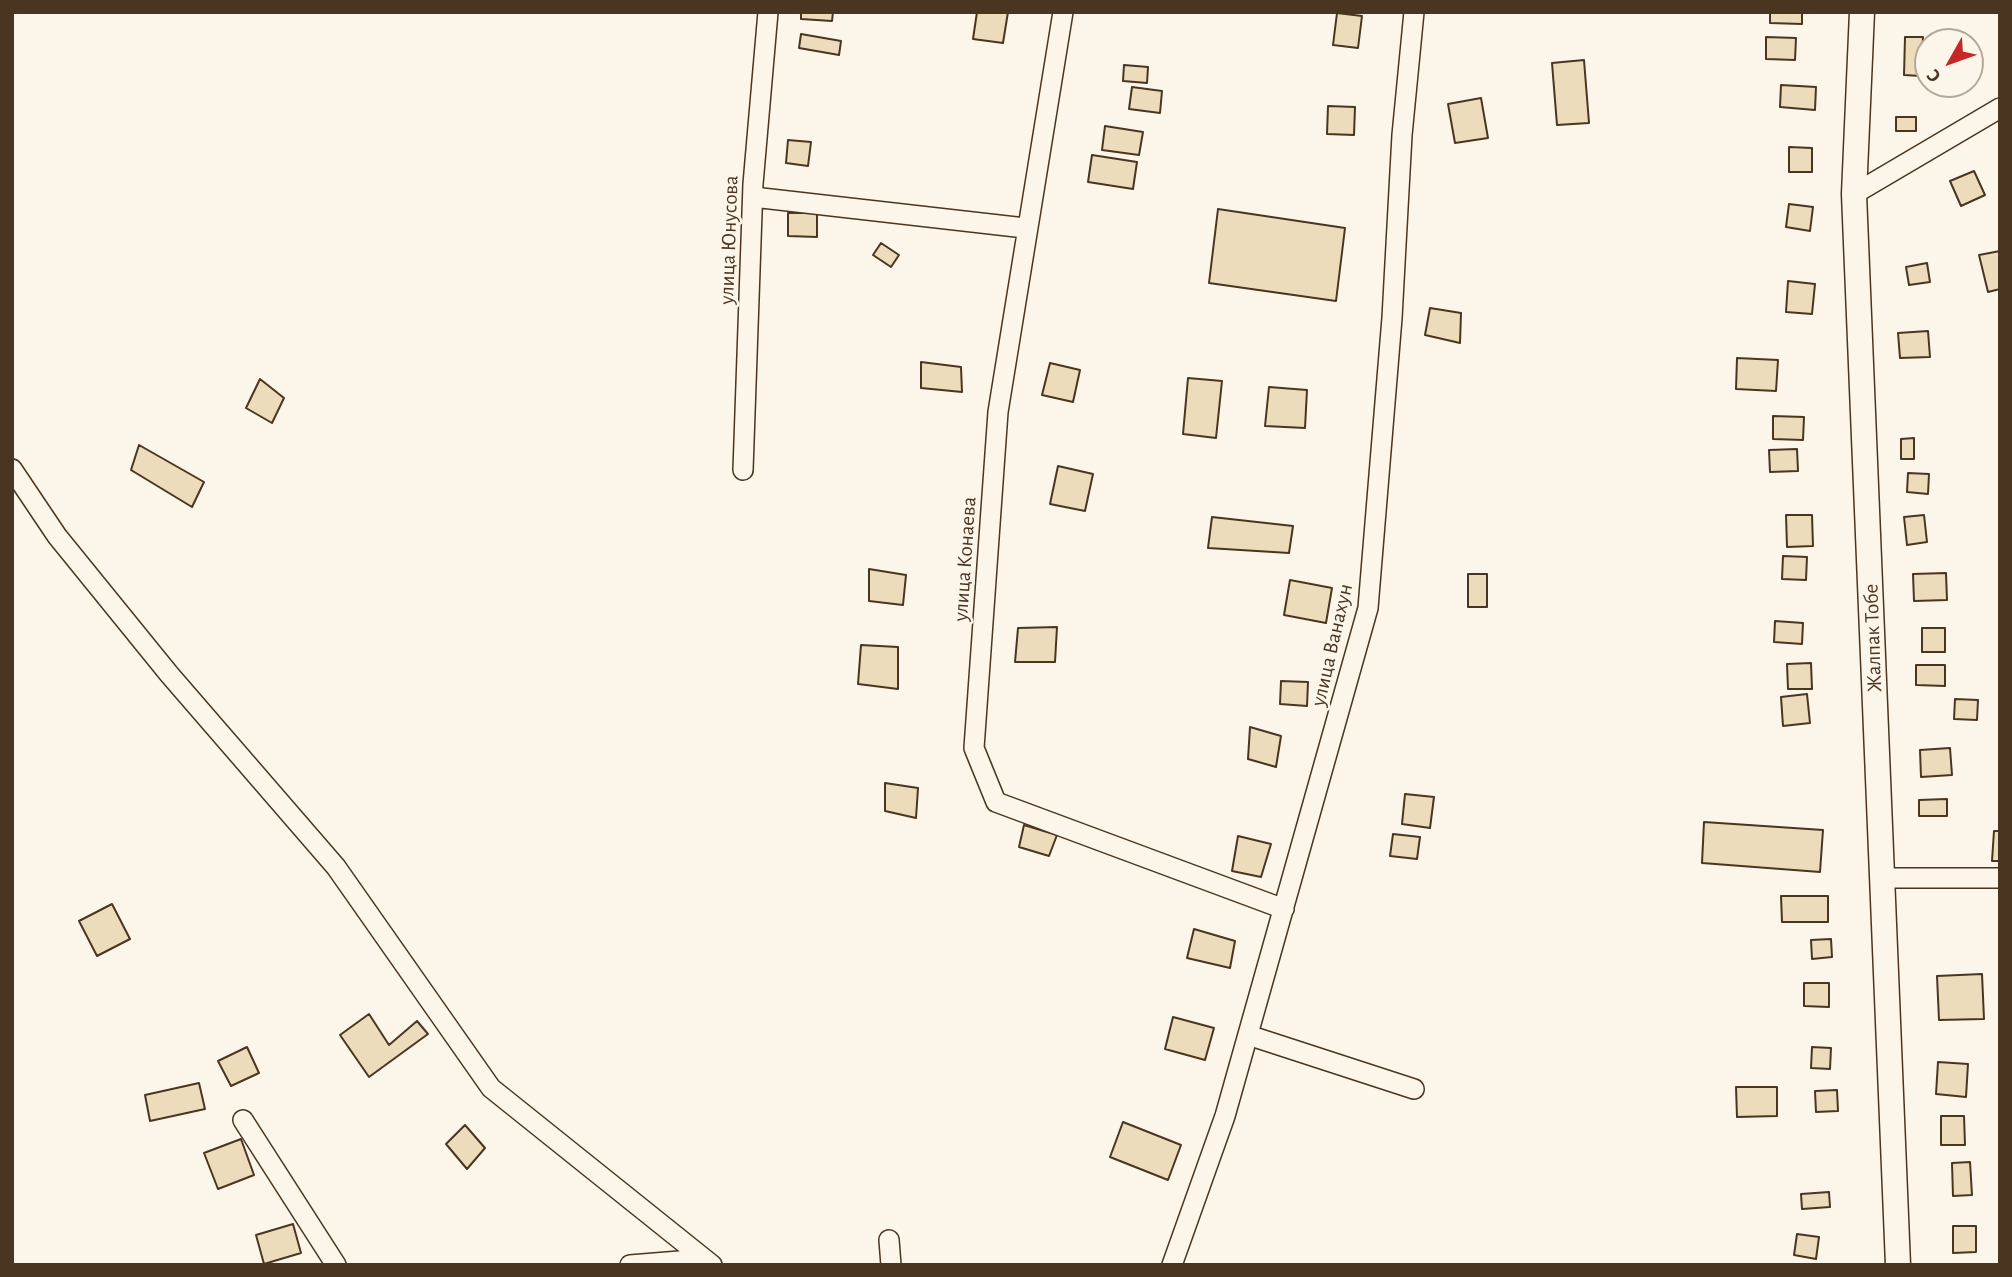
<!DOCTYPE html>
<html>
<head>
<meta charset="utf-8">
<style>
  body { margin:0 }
  #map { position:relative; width:2012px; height:1277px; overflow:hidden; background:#fbf6e9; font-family:"Alegreya Sans",sans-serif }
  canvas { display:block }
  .frame { position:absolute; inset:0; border:14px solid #4a3520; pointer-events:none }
  .north { position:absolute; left:1914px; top:28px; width:70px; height:70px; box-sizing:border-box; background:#fbf6e9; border:2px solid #b4a999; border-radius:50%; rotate:230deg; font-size:19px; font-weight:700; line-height:28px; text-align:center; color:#4a3520 }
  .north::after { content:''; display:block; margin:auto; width:24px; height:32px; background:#c62828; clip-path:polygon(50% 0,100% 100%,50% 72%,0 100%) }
</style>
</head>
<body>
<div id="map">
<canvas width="2012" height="1277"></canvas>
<div class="frame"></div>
<div class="north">С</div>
</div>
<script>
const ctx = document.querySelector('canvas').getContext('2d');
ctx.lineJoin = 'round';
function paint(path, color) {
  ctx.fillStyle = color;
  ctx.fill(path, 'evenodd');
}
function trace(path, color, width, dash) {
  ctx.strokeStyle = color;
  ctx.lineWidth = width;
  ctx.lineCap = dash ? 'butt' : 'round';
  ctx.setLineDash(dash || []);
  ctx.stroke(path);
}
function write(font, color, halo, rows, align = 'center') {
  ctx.font = font + ' "Alegreya Sans",sans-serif';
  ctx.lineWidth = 5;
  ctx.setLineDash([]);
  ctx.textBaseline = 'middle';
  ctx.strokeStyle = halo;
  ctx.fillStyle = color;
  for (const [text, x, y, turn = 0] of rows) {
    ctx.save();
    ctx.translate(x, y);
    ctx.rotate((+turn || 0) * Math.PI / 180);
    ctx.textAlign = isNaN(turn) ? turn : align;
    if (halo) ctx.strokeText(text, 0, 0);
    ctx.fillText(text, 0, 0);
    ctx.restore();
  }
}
const building = new Path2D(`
  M801,12H833L832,21L801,19Z
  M977,12H1008L1003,43L973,39Z
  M1770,12H1802V24L1770,23Z
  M1337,13L1362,16L1358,48L1333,45Z
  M801,34L841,41L839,55L799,48Z
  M1766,37L1796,38L1795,60L1766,59Z
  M1905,37H1923L1921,76L1904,75Z
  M1584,60L1589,123L1557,125L1552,63Z
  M1124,65L1148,67L1147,83L1123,81Z
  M1781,85L1816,87L1815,110L1780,107Z
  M1132,87L1162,91L1160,113L1129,109Z
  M1481,98L1488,138L1455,143L1448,104Z
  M1328,106L1355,107L1354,135L1327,134Z
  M1896,117H1916V131H1896Z
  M1105,126L1143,132L1139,155L1102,150Z
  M788,140L811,142L808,166L786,163Z
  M1789,147L1812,148V172H1789Z
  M1092,155L1137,162L1133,189L1088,182Z
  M1974,171L1985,195L1961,206L1950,181Z
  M1789,204L1813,207L1810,231L1786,227Z
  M1218,209L1345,228L1336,301L1209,283Z
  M788,213H817V237L788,236Z
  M881,243L899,255L891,267L873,255Z
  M2000,251V289L1988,292L1979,255Z
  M1927,263L1930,282L1909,285L1906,267Z
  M1788,281L1815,284L1812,314L1786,312Z
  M1430,308L1461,313L1460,343L1425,335Z
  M1928,331L1930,357L1900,358L1898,333Z
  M1737,358L1778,360L1776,391L1736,389Z
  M921,362L961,367L962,392L921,388Z
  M1050,363L1080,370L1073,402L1042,395Z
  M1188,378L1222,381L1216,438L1183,434Z
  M260,379L284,398L272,423L246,408Z
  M1269,387L1307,390L1305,428L1265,426Z
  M1773,416L1804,417L1803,440L1773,439Z
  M1914,438V459H1901V439Z
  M139,445L204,482L192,507L131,470Z
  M1797,449L1798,471L1770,472L1769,450Z
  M1058,466L1093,474L1085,511L1050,504Z
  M1908,473L1929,474L1928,494L1907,492Z
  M1786,515H1812L1813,546L1787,547Z
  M1924,515L1927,542L1907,545L1904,517Z
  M1212,517L1293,526L1289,553L1208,548Z
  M1783,556L1807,557L1806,580L1782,579Z
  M869,569L906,575L903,605L869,601Z
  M1946,573L1947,600L1914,601L1913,574Z
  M1468,574H1487V607H1468Z
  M1290,580L1332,588L1326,623L1284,615Z
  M1775,621L1803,623L1802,644L1774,642Z
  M1057,627L1055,662H1015L1018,628Z
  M1922,628H1945V652H1922Z
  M861,645L898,647V689L858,684Z
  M1811,663L1812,689H1788L1787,664Z
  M1916,665H1945V686L1916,685Z
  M1281,681L1308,682L1307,706L1280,704Z
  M1807,694L1810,723L1783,726L1781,697Z
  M1955,699L1978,700L1977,720L1954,719Z
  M1250,727L1281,736L1276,767L1248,759Z
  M1950,748L1952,775L1921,777L1920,750Z
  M885,783L918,788L916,818L885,811Z
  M1405,794L1434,797L1430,828L1402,824Z
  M1947,799V816H1919V800Z
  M1704,822L1823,830L1820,872L1702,863Z
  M1024,825L1057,835L1049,856L1019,847Z
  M1994,831H2000V861H1992Z
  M1393,834L1420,837L1417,859L1390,856Z
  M1238,836L1271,844L1261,877L1232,871Z
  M1781,896H1828V922H1782Z
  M112,904L130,939L97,956L79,921Z
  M1194,929L1235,941L1230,968L1187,958Z
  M1831,939L1832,957L1812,959L1811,940Z
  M1982,974L1984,1019L1939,1020L1937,976Z
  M1804,983H1829V1007L1804,1006Z
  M369,1014L389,1045L417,1021L428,1034L369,1077L340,1035Z
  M1173,1017L1214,1028L1205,1060L1165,1049Z
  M247,1047L259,1073L231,1086L218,1061Z
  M1812,1047L1831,1048L1830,1069L1811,1068Z
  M1938,1062L1968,1064L1966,1097L1936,1094Z
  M199,1083L205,1109L150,1121L145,1095Z
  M1736,1087H1777V1116L1737,1117Z
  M1837,1090L1838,1111L1816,1112L1815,1091Z
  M1941,1116H1964L1965,1145H1941Z
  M1123,1122L1181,1145L1168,1180L1110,1157Z
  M465,1125L485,1148L467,1169L446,1144Z
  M241,1139L254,1175L218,1189L204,1153Z
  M1970,1162L1972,1195L1953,1196L1952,1163Z
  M1829,1192L1830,1207L1802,1209L1801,1194Z
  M293,1224L301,1253L264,1264L256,1235Z
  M1953,1226H1976V1252L1953,1253Z
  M1797,1234L1819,1237L1816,1259L1794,1255Z`);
paint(building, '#ecdcbc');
trace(building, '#4a3520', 2);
const minor = new Path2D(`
  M1063,12L998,412L974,748L996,802L1284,909
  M1854,194L2000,108
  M753,197L1025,228
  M12,469L57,536L169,674L336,867L491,1088L712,1265
  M743,470L753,184L768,12
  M1882,878H2000
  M1248,1035L1414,1089
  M243,1120L336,1265
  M889,1240L891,1265
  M630,1265L704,1259
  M1172,1265L1225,1116L1368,608L1392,318L1402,135L1414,12`);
const major = new Path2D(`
  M1862,12L1854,194L1898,1265`);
trace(minor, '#4a3520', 22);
trace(major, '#4a3520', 27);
trace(minor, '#fbf6e9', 19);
trace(major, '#fbf6e9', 24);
write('21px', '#4a3520', '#fbf6e9', [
  ["улица Юнусова",729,240,-88],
  ["улица Конаева",965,559,-86],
  ["Жалпак Тобе",1873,638,-92],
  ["улица Ванахун",1332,645,-77]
]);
</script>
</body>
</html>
